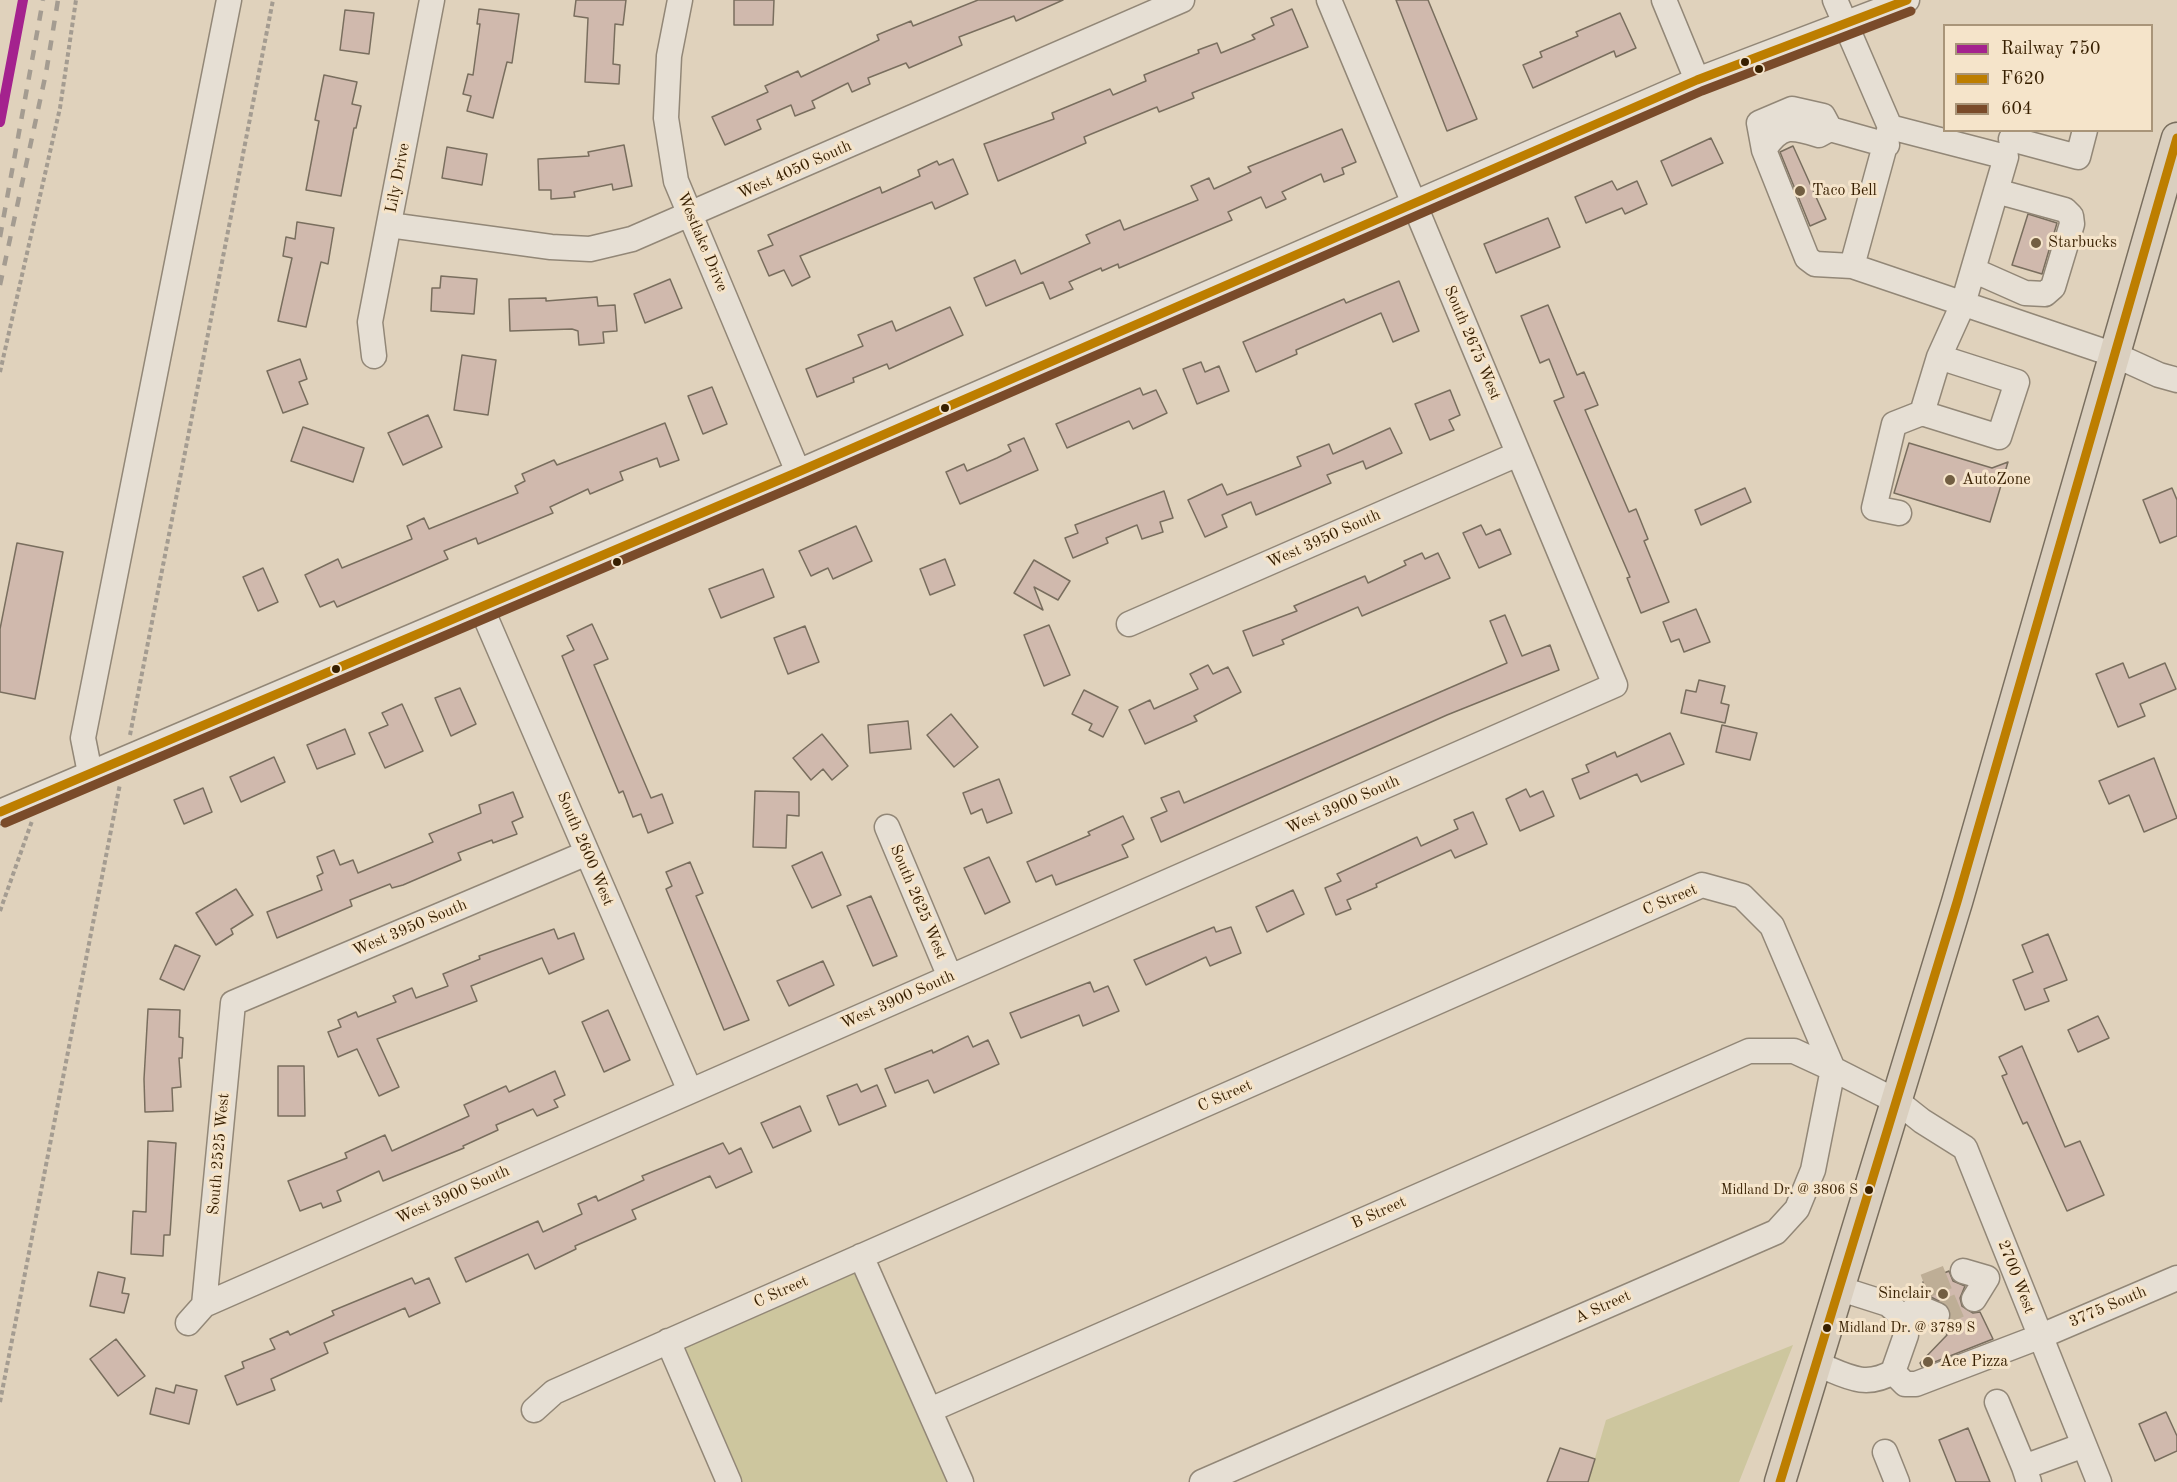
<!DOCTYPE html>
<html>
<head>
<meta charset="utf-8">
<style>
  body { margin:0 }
  #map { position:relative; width:2177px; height:1482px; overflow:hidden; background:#e0d2bc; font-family:"Old Standard TT",serif }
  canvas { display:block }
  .legend { position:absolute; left:1943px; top:24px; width:210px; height:108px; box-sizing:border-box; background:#f5e4ca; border:2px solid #a99579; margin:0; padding:8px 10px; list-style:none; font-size:18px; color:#371f00 }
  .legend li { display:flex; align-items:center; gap:12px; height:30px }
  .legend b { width:30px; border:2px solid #a99579 }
</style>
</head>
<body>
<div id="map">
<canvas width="2177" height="1482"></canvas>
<ul class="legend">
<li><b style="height:8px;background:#a4228e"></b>Railway 750</li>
<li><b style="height:8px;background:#bd7e00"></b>F620</li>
<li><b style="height:8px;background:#7a4b2a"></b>604</li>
</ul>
</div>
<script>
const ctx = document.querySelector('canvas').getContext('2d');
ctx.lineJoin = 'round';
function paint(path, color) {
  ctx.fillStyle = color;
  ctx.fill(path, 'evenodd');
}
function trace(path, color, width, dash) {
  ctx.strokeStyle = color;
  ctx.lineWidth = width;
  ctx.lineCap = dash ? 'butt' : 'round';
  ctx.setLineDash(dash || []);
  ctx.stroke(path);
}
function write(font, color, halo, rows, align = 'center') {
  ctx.font = font + ' "Old Standard TT",serif';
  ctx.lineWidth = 6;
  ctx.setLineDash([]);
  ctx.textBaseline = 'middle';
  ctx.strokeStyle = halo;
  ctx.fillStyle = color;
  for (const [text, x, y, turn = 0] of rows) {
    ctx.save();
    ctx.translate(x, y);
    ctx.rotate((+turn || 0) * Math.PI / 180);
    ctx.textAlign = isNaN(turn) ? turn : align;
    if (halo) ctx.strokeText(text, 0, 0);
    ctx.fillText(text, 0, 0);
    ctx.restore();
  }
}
paint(new Path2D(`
  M862,1267L956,1482H736L678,1348Z
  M1793,1345L1739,1482H1588L1606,1420Z`), '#cdc69e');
const building = new Path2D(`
  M576,0H626L623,25L615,24L613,64L620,65L619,84L585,82L588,18L574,16Z
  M734,0H774L773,25H734Z
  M978,0H1063L1016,21L1014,16L959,37L962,45L909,68L906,63L868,78L870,84L852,92L848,83L812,101L815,108L795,116L791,105L757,120L761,129L725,145L712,117L768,92L765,86L798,71L801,77L879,40L877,35L911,21L913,26Z
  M1396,0H1428L1477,119L1447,131Z
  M479,9L519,14L512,63L507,62L493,118L467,111L471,96L463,94L468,74L473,75L480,24H477Z
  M1292,9L1308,47L1192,93L1194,98L1159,112L1157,107L1084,137L1086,143L998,181L984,144L1054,119L1052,113L1110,89L1113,95L1146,81L1144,75L1199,53L1198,50L1217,43L1221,53L1255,39L1252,35L1274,25L1271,18Z
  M345,10L374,13L369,54L340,50Z
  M1620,13L1636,48L1616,57L1614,51L1533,88L1523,65L1542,57L1540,52L1578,36L1576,32Z
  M324,75L357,82L352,104L361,106L356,128H354L341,196L306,190L319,121L315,120Z
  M1342,129L1356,162L1342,168L1344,174L1324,182L1321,174L1282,192L1286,199L1266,208L1261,197L1228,212L1232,220L1119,268L1118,264L1102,271L1101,268L1069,282L1073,289L1050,299L1043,282L986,306L974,278L1015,260L1021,274L1090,243L1086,235L1120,220L1124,230L1198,200L1191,186L1209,178L1214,189L1251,172L1248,167Z
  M1711,138L1723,163L1672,186L1661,161Z
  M624,145L632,186L613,190L612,184L574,192L575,197L551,199V190H539L538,159L589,156L588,152Z
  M1793,146L1826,219L1810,226L1780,152Z
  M447,147L487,154L482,185L442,178Z
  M953,159L968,194L935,209L932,202L800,256L810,277L792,286L784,270L769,276L758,251L773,245L768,235L880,187L882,193L920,176L918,170L937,161L939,165Z
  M1612,181L1617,190L1637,181L1647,204L1625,214L1622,208L1586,223L1575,197Z
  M2028,214L2057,223L2042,274L2012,265Z
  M1548,218L1560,247L1496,273L1484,244Z
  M297,222L334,228L328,264L321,262L306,327L278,321L292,258L283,256L286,237L295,239Z
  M441,276L477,279L474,314L431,311L432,288H440Z
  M670,279L682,308L645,323L634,294Z
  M1399,281L1419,331L1393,342L1381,313L1296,350L1297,354L1256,372L1243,342L1344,299L1346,303Z
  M597,297L598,306L615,305L617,331L603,332L604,343L579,345L578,331L572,329L510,331L509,299L546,298V301Z
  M1548,305L1577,375L1584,372L1598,405L1585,410L1629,512L1636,509L1648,539L1644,541L1669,602L1641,613L1627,578L1630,577L1554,401L1564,397L1549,359L1540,363L1521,316Z
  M950,307L963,335L889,369L887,364L853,378L854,382L817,397L806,369L863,346L858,335L892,321L896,331Z
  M462,355L496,360L488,415L454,410Z
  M300,359L307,379L299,382L308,404L283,413L267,371Z
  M1201,362L1205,372L1219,366L1229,391L1197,404L1183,369Z
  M712,387L727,424L703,434L688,396Z
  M1140,388L1143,395L1156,390L1167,413L1133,429L1129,421L1067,448L1056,424Z
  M1450,390L1460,415L1449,420L1454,430L1430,440L1415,404Z
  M428,415L442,447L403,465L388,433Z
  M665,423L679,460L660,467L657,458L620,472L623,480L590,494L588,489L550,507L553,513L478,544L476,538L444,551L448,559L337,607L334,601L320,607L305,575L338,559L342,568L412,539L407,526L424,518L429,529L518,493L515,486L525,481L522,474L554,460L557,465Z
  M303,427L364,448L353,482L291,461Z
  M1390,428L1402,453L1366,469L1363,461L1327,475L1331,483L1256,515L1251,502L1222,515L1227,527L1205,537L1188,500L1222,484L1227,495L1301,466L1297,457L1329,444L1333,454Z
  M1024,438L1038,470L960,504L946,472L964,464L967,471L997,458L1011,451L1008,445Z
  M1909,443L1992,468L2008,462L1990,522L1894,493Z
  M1745,488L1751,502L1701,525L1695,510Z
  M2172,488L2177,500V536L2160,543L2143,500Z
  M1164,491L1173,518L1160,522L1163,532L1142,539L1137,525L1106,538L1108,543L1073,558L1065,538L1078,533L1075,525Z
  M1481,525L1486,535L1500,529L1511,554L1479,568L1463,533Z
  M856,526L872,561L833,579L828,568L811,576L799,551Z
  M17,543L63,552L35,699L0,692V629Z
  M1422,553L1425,559L1438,553L1450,578L1362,616L1358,607L1282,640L1284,644L1253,656L1243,631L1297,611L1294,606L1365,576L1368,583L1406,565L1404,561Z
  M945,559L955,585L930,595L920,569Z
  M1034,560L1070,581L1058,600L1034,587L1043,610L1014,593Z
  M263,568L278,602L258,611L243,577Z
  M763,569L774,597L721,618L709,589Z
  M1696,609L1710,642L1684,652L1679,639L1671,642L1663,622Z
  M1505,615L1522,656L1550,645L1559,670L1447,715L1161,842L1151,818L1167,811L1161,798L1179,791L1184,803L1507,663L1490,621Z
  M592,624L608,659L594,665L651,798L662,794L673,823L648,833L641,814L633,817L623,791L619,793L562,656L574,650L567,636Z
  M1049,625L1070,675L1044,686L1024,635Z
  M805,626L819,662L788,674L774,638Z
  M2123,663L2129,678L2165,663L2176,689L2140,704L2145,716L2118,727L2096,674Z
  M1208,665L1213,674L1228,667L1241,692L1194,716L1197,721L1145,744L1129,710L1150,700L1154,709L1198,689L1190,674Z
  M1699,680L1725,686L1721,703L1729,705L1725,723L1681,713L1686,690L1696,692Z
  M460,688L476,724L451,736L435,698Z
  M1084,690L1118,707L1103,737L1089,730L1092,724L1072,714Z
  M402,704L423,751L385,768L369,733L388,725L382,713Z
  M951,714L978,747L954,767L927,735Z
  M908,721L911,749L870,753L868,725Z
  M1722,725L1757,733L1750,760L1716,752Z
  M345,729L355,754L317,769L307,745Z
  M1670,733L1684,764L1641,782L1637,774L1580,799L1572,779L1589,772L1586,765L1615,752L1617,757Z
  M822,734L848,766L832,780L823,769L811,780L793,758Z
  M274,757L285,782L241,802L230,777Z
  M2154,758L2177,818L2144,832L2129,795L2109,804L2099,781Z
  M999,779L1012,813L987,823L982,809L971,814L963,793Z
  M203,788L212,812L184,824L174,800Z
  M1526,789L1530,797L1543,791L1554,816L1520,831L1506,799Z
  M755,791L799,792V816L787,815L786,848L753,847Z
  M513,792L523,817L512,822L517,834L493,843L492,840L458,853L461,860L403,885L392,888L390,884L350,900L352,906L277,938L267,912L322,890L317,876L323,873L317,857L334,850L340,865L353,860L358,873L433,842L429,834L481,813L479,805Z
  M1473,812L1487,844L1455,858L1451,850L1376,884L1377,887L1347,900L1351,909L1336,915L1325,888L1341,881L1337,874L1417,837L1421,846L1458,829L1454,820Z
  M1123,816L1134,839L1122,845L1128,857L1056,885L1052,875L1036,882L1027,862L1090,835L1088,832Z
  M822,852L841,895L812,908L792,866Z
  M989,857L1010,902L985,914L964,868Z
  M690,862L703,893L696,896L749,1020L724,1030L666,889L672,886L666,872Z
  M236,889L253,915L231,929L233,934L216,945L196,913Z
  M1293,890L1304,914L1267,932L1256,907Z
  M871,896L897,956L873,966L847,906Z
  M1214,927L1216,932L1231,927L1241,953L1210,966L1206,957L1146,985L1134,960Z
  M554,929L558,939L574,933L584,959L549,974L542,958L471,986L477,1001L377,1039L399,1087L379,1096L357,1049L338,1057L328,1032L341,1027L338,1020L356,1012L358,1017L396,1002L393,996L412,988L416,998L448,986L443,974L480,959L479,956Z
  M2048,934L2067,980L2044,989L2049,1001L2025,1010L2013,980L2033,972L2022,945Z
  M175,945L200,956L184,990L160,979Z
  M823,961L834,985L789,1006L777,981Z
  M1090,982L1094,992L1108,986L1119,1011L1083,1026L1079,1015L1021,1038L1010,1013Z
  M148,1009L180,1010L179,1037L183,1038L182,1058H179L181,1087L172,1088L173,1111L145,1112L144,1079Z
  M608,1010L630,1060L604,1072L582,1022Z
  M2098,1016L2109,1038L2078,1052L2068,1030Z
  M968,1036L973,1047L988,1040L999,1064L934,1093L928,1080L895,1093L885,1069L932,1050L933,1053Z
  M2022,1046L2065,1147L2080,1141L2104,1195L2067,1211L2027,1122L2023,1124L2002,1076L2007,1074L1999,1057Z
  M278,1066H304L305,1116H278Z
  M555,1071L565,1095L554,1100L558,1107L537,1116L533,1109L496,1125L498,1130L463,1146L464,1148L383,1181L379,1171L337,1191L341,1201L323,1208L321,1203L300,1211L288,1181L347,1158L345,1153L385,1135L392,1151L469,1116L464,1105L506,1086L509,1092Z
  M857,1084L861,1092L877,1085L886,1106L839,1125L827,1096Z
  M800,1106L811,1131L773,1148L761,1123Z
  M148,1141L176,1143L170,1235H164L163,1256L131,1254L133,1211L146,1212Z
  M723,1143L729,1154L741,1148L752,1172L716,1188L710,1176L632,1210L636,1219L575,1246L576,1249L535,1269L528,1254L466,1282L455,1258L538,1221L543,1232L582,1214L578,1204L596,1196L598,1201L644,1180L642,1176Z
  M1949,1271L1953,1281L1965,1286L1960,1298L1962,1306L1973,1313L1980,1312L1993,1339L1922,1367L1920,1363L1947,1335L1944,1327L1950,1321L1951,1314L1948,1306L1929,1296L1923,1282Z
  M98,1272L125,1278L122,1293L129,1294L124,1313L90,1306Z
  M412,1278L415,1284L429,1278L440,1303L409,1317L405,1308L324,1343L328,1353L271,1379L275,1390L237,1405L225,1376L244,1368L242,1362L275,1349L270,1339L288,1331L290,1335L334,1315L332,1311Z
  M116,1339L145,1376L118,1396L90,1359Z
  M176,1385L197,1390L189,1424L150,1414L156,1388L174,1393Z
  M2166,1412L2177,1436V1451L2155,1461L2139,1424Z
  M1968,1428L1990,1482H1956L1939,1440Z
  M1560,1448L1595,1459L1588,1482H1547Z`);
paint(building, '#d0b9ad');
trace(building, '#796e5e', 1.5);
trace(new Path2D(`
  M1925,1286L1963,1271
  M1937,1315L1974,1299`), '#beae96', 24, [24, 12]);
const minor = new Path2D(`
  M680,0L669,56L666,118L676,181L798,472
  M1664,0L1697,80
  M1835,0L1890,127L2006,157L1963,304L1939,357L1922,413L1999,437L2017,382L1939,357
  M1890,127L1852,266L2115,355L2159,375L2177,380
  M2011,139L2078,157L2085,130
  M1765,148C1782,123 1793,127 1819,135L1830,129
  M389,225L551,247L590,249L632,239L1182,0
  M1852,266L1815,264L1807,258L1764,150L1759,123L1792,109L1823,116L1830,129L1887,145
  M1973,270L2025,293L2045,294L2053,287L2072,224L2071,216L2065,210L1996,191
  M374,356L370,322L432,0
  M1899,513L1874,508L1894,424L1922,413
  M481,607L690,1091
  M1129,624L1518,454
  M90,773L83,738L229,0
  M0,812L798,472L1697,80L1907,0
  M887,827L950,977
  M861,1256L961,1482
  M1963,1271L1987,1278L1974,1299
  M204,1305L233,1003L587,853
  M1903,1317L1918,1307L1937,1315
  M188,1323L204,1305L1615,685L1329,0
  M668,1341L729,1482
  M1817,1364C1845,1375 1864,1389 1893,1372L1906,1335L1903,1317L1888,1304L1841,1289
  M1893,1372L1905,1384H1916L2039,1337L2177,1278
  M1997,1402L2024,1467
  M534,1410L554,1392L1702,885L1742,896L1772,926L1833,1069
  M930,1410L1749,1051H1794L1833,1069
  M1885,1452L1897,1482
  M1202,1482L1776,1232L1797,1209L1813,1170L1833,1069L1898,1102L1922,1121L1965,1148L2099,1482
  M2029,1482L2024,1467L2084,1445`);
const major = new Path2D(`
  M1780,1482L1957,902L2177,138`);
trace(minor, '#928777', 27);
trace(major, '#796e5e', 33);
trace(new Path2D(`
  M0,372L60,108L76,0
  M130,735L273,0
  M0,911L32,821
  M0,1402L120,784`), '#a49c91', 4, [4.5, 3]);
trace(minor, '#e6dfd4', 24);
trace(major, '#dacfbf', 30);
trace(new Path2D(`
  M0,237L43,0
  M0,285L46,73L58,0`), '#a49c91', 4.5, [10, 10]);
trace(new Path2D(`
  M0,812L798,472L1697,80L1907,0
  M1780,1482L1957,902L2177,138`), '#bd7e00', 9);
trace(new Path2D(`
  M5,823L803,483L1702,91L1911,11`), '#7a4b2a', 9);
trace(new Path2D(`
  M0,122L23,0`), '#a4228e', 10);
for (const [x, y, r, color] of [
  [1745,62,5,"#371f00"],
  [1759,69,5,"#371f00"],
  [1800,191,6,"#725e42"],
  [2036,243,6,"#725e42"],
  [945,408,5,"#371f00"],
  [1950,480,6,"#725e42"],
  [617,562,5,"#371f00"],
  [336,669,5,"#371f00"],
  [1869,1190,5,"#371f00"],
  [1943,1294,6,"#725e42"],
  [1827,1328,5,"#371f00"],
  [1928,1362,6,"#725e42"]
]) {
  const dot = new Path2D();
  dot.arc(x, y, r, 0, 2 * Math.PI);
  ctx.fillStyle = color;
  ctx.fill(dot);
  trace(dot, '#f5e4ca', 2);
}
write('14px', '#371f00', '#f5e4ca', [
  ["Midland Dr. @ 3806 S",1858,1190],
  ["Midland Dr. @ 3789 S",1838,1328,"left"]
], 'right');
write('16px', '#371f00', '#f5e4ca', [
  ["West 4050 South",795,170,-24],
  ["Lily Drive",398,178,-79],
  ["Westlake Drive",702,242,67],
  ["South 2675 West",1472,343,67],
  ["West 3950 South",1324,539,-24],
  ["West 3900 South",1343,805,-24],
  ["South 2600 West",585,849,67],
  ["C Street",1670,900,-23],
  ["South 2625 West",918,902,67],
  ["West 3950 South",410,928,-23],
  ["West 3900 South",898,1000,-24],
  ["C Street",1225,1096,-24],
  ["South 2525 West",219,1154,-85],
  ["West 3900 South",453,1195,-24],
  ["B Street",1379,1213,-24],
  ["2700 West",2016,1277,69],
  ["C Street",781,1292,-24],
  ["A Street",1603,1307,-24],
  ["3775 South",2108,1307,-23]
]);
write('16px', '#371f00', '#f5e4ca', [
  ["Taco Bell",1812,191],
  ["Starbucks",2048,243],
  ["AutoZone",1962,480],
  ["Sinclair",1931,1294,"right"],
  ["Ace Pizza",1940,1362]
], 'left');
</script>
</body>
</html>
